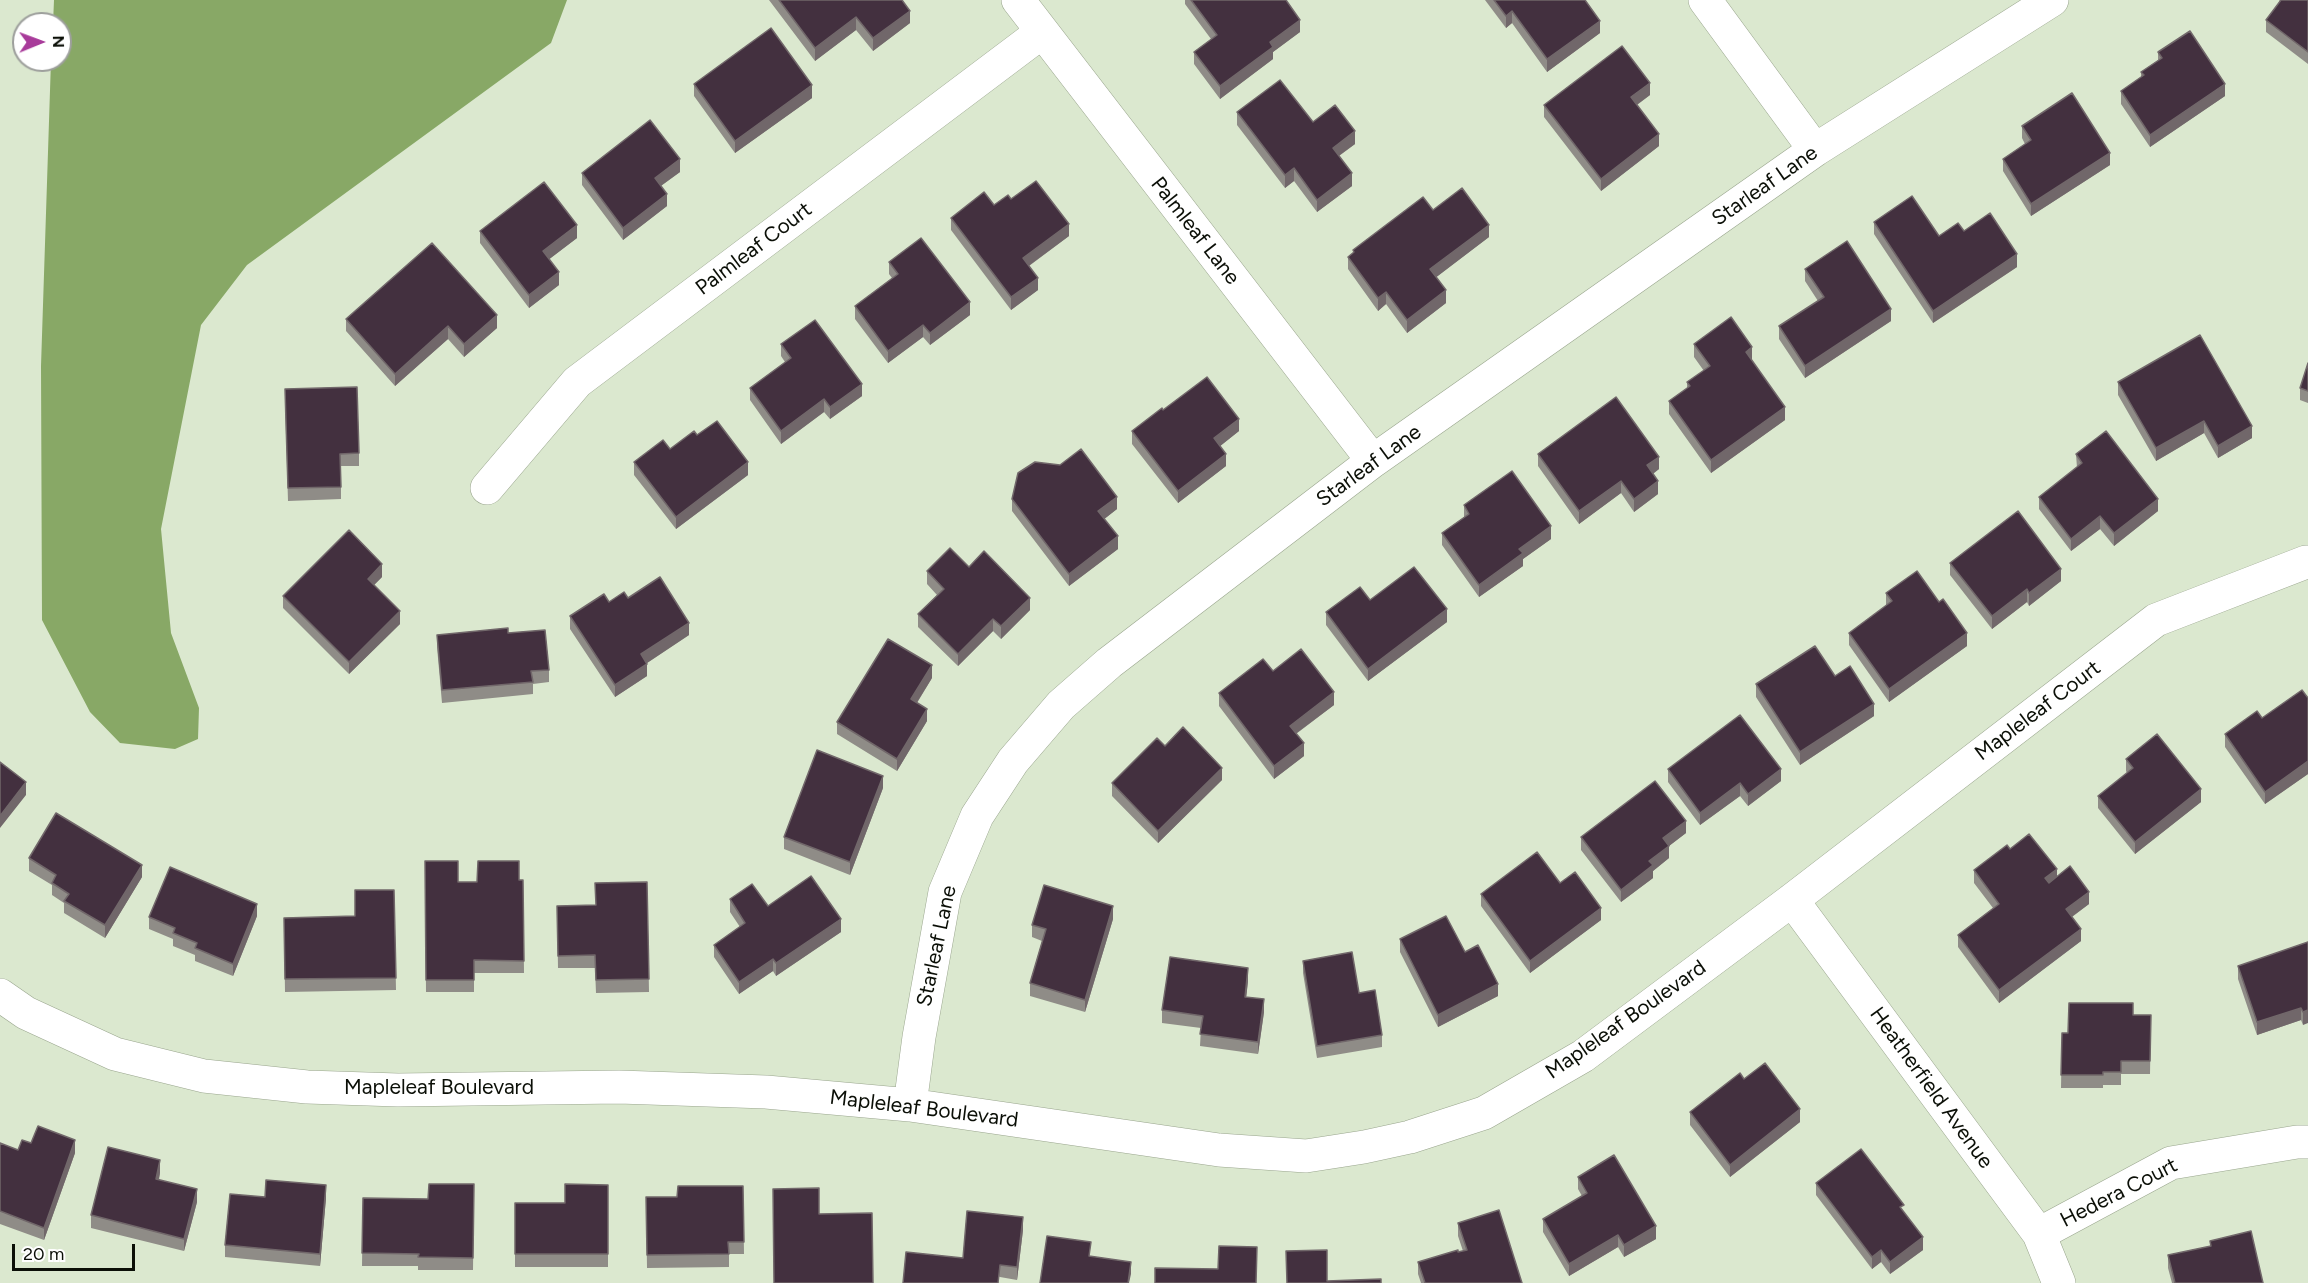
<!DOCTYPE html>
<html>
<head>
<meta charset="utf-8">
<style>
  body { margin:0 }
  #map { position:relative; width:2308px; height:1283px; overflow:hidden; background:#dbe8cf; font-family:Figtree,sans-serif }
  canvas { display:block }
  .north { position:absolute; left:12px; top:12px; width:60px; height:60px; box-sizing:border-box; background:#fff; border:2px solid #9d9f9c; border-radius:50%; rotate:89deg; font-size:16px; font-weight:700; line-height:24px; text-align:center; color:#0b0f07 }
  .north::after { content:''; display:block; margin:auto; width:21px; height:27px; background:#a83b9a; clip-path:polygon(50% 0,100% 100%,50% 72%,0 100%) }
  .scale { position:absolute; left:12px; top:1244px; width:123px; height:27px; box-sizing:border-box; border:3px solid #0b0f07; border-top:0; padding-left:8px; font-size:18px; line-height:21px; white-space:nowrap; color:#0b0f07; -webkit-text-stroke:4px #fff; paint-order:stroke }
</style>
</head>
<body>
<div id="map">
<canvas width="2308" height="1283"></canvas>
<div class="north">N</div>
<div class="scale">20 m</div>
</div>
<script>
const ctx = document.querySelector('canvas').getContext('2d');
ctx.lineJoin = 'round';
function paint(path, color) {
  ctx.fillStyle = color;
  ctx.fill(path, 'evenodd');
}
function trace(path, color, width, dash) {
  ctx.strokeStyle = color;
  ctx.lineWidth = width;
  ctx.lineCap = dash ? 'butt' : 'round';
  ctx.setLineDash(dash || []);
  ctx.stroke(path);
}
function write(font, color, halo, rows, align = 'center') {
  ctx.font = font + ' Figtree,sans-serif';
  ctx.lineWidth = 6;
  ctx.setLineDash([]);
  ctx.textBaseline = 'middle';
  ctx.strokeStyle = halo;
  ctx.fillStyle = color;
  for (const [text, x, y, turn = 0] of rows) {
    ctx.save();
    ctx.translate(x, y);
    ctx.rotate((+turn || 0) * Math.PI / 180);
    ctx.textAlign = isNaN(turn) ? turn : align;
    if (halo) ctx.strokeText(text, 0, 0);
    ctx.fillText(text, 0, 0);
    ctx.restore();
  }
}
paint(new Path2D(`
  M54,0H567L551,43L247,265L201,325L161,529L171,633L199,708L198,739L175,749L120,743L90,712L42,620L41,366L51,60H60V24H53Z`), '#88a866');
const minor = new Path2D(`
  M1018,0L1373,461
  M1705,0L1815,150
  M487,488L577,382L1042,32
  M1792,900L2039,1234L2059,1283
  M0,995L26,1013L115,1054L204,1076L307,1087L398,1090L619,1087L766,1092L910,1105L1219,1150L1306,1156L1364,1147L1410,1137L1484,1113L1583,1056L1792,900L2156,620L2306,562
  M910,1105L919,1037L945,892L977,816L1013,761L1061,705L1109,663L1373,461L1815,150L2052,0
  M2039,1234L2171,1163L2297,1142H2308`);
trace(minor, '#99a58d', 34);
trace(minor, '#fff', 33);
paint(new Path2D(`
  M769,0H902L910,23L873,51L856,30L815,61Z
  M1185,0H1286L1300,32L1273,52V59L1220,99L1194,64V52L1211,39L1185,4Z
  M1485,0H1585L1600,33L1547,72L1512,23L1506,28Z
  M2279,0H2308V64L2266,32V20L2280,1Z
  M2158,52L2225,96L2150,147L2121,104V91L2141,77V72L2158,60Z
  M694,84L812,98L735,153L694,96Z
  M1650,95L1637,105L1659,146L1601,191L1544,117V105Z
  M1237,112L1313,122L1355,144L1339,156L1352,186L1317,212L1294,181L1285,188L1237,125Z
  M2022,126L2110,165L2031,216L2003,171V159L2025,144L2022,138Z
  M680,172L661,186L667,206L623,240L582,185V173Z
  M1011,199L1069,236L1029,266L1038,290L1011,310L951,230V218Z
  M1433,210L1489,237L1436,277L1446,303L1407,333L1386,304L1378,311L1348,269V257L1353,253V250Z
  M1874,222L1939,236L1964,231L2017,267L1933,323L1874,234Z
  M480,231L577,238L549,259L559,285L529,308L480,243Z
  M889,262L970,315L930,345L923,337L888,363L855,319V306L892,278L889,274Z
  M1805,269L1891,321L1805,378L1779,339V326L1818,301L1805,281Z
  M346,319L497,328L464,357L448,339L395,386L346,331Z
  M781,344L862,396L830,419L824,412L781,444L750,400V388L785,362L781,356Z
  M1694,344L1751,360L1785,420L1711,473L1669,414V401L1687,388V382L1704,371L1694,357Z
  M2308,363V403L2300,400V388Z
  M2118,382L2252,438L2218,458L2204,433L2156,461L2118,395Z
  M285,402L359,453V466H341V499L288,501Z
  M1163,410L1239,431L1220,446L1226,466L1178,503L1132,444V431Z
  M697,435L748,475L676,529L634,475V462L670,449Z
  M1538,454L1659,469L1653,474L1658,494L1634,512L1621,493L1579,524L1538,466Z
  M2076,454L2158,511L2114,546L2100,529L2071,551L2039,509V497L2077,468Z
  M1012,499L1117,509L1104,519L1118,549L1069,586L1012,511Z
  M1464,505L1551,539L1523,559V566L1479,597L1442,545V533L1464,517Z
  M1950,563L2061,581L2029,606L2027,602L1992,629L1950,575Z
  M969,567L1030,610L1001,639L993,631L958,666L918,627V614L937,595L927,584V571Z
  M382,577L374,585L400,624L349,674L283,608V596Z
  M1886,593L1967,646L1889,702L1849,645V633L1886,606Z
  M628,598L689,635L647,663V676L615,697L570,629V616L609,602Z
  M1370,600L1447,622L1368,681L1326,625V612Z
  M437,635L549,670V682L533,684V694L442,703L437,647Z
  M1273,671L1334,705L1296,734L1304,756L1274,779L1219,706V693Z
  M1835,676L1874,716L1800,765L1756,697V684Z
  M932,678L917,703L927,721L897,771L837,734V722Z
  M2308,698V774L2265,804L2225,747V734Z
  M1165,746L1222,780L1158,843L1112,796V783Z
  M2126,759L2201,802L2135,854L2098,808V796L2127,773L2126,771Z
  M1668,769L1781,781L1748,806L1740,796L1700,825L1668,782Z
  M883,788L850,875L784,849V837Z
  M1686,833L1669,846V858L1653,871V878L1621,902L1581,850V837Z
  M2010,849L2057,877L2089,904L2072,917L2081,941L1999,1003L1958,947V935L1993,908L1974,883V870Z
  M29,858L142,877L105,938L64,913V903L52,895V885L29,871Z
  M425,861L458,882H477L523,880L524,973H474V992H426Z
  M647,882L649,992L596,993L595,968H558L557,906L596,905Z
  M1560,883L1601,920L1530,973L1481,906V894Z
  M394,890L396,990L285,992L284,918L355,916Z
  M730,899L768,906L841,932L776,976L773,971L739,994L714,957V945L740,927L730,912Z
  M257,916L233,976L195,961V955L173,946V939L149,929V917Z
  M1113,919L1085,1012L1030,996V983L1042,941L1032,937V925Z
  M1400,939L1465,952L1498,996L1438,1027L1400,952Z
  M2308,942L2303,1025L2301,1020L2257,1035L2238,979V966Z
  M1303,961L1359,993L1382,1035V1047L1317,1058L1303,973Z
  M1248,981L1246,997L1264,1012L1258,1054L1200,1046L1201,1028L1162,1023V1010Z
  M2133,1015H2151L2150,1074H2121V1085H2103V1088H2061L2062,1033H2068Z
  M1744,1079L1800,1122L1730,1177L1690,1125V1112Z
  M0,1143L18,1150L31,1143L75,1153L44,1240L0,1224Z
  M160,1173L159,1180L197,1202L184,1251L91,1228V1215Z
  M1578,1177L1656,1239L1624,1257L1618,1247L1569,1276L1543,1232V1219L1582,1196L1578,1189Z
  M1816,1183L1904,1212L1923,1250L1890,1274L1881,1262L1872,1269L1816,1195Z
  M474,1184L473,1270H418V1266H362L363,1198L428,1199Z
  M608,1185V1267H515V1203H565Z
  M743,1186L744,1254H729V1267L647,1268L646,1197H677Z
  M265,1197L326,1198L320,1266L225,1257V1245Z
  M1458,1223L1522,1283H1421L1418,1274V1262L1463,1251L1458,1236Z
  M1023,1230L1017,1280L1000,1277L963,1258Z
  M2210,1241L2263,1283H2172L2168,1268V1255L2210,1246Z`), '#8f8c87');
paint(new Path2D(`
  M910,11V23L873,51V38Z
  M1512,11V23L1506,28V16Z
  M856,17V30L815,61V48Z
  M1300,20V32L1273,52V59L1220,99V86L1270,42Z
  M1600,21V33L1547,72V59Z
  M1650,83V95L1631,109V97Z
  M2225,84V96L2150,147V135Z
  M812,85V98L735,153V141Z
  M1355,131V144L1333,160V148Z
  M1659,134V146L1601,191V179Z
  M2110,153V165L2031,216V204Z
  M680,159V172L655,190V178Z
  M1294,168V181L1285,188V175Z
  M1352,173V186L1317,212V200Z
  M667,194V206L623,240V228Z
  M1069,224V236L1023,270V258Z
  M577,225V238L543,264V251Z
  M1489,225V237L1430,282V269Z
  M2017,254V267L1933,323V311Z
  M559,272V285L529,308V295Z
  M1038,278V290L1011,310V297Z
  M1446,290V303L1407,333V320Z
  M1386,292V304L1378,311V298Z
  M970,302V315L930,345V333Z
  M1891,309V321L1805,378V366Z
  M497,315V328L464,357V344Z
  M923,325V337L888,363V351Z
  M448,326V339L395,386V374Z
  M1752,347V360L1746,352Z
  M862,384V396L830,419V407Z
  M824,399V412L781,444V431Z
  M1785,407V420L1711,473V460Z
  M1239,419V431L1214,451V438Z
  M2204,421V433L2156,461V448Z
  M2252,426V438L2218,458V446Z
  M1226,454V466L1178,503V491Z
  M1659,457V469L1647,478V465Z
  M748,462V475L676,529V517Z
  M1621,481V493L1579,524V511Z
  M1658,481V494L1634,512V499Z
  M1117,497V509L1098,524V511Z
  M2158,499V511L2114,546V533Z
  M2100,516V529L2071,551V539Z
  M1551,526V539L1523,559V566L1479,597V585L1519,549Z
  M1118,536V549L1069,586V574Z
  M382,564V577L368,591V579Z
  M2061,569V581L2029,606V593Z
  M2027,589V602L1992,629V616Z
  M1030,598V610L1001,639V626Z
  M1447,609V622L1368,681V669Z
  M400,611V624L349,674V662Z
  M993,619V631L958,666V654Z
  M689,623V635L641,667V654Z
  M1967,633V646L1889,702V689Z
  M647,664V676L615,697V685Z
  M932,665V678L911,712V699Z
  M1334,692V705L1290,738V726Z
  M1874,704V716L1800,765V752Z
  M927,709V721L897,771V759Z
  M1304,743V756L1274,779V766Z
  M2308,761V774L2265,804V792Z
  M1222,768V780L1158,843V831Z
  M1781,769V781L1748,806V794Z
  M883,776V788L850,875V862Z
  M26,782V795L0,828V816Z
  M1740,783V796L1700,825V813Z
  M2201,789V802L2135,854V842Z
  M1686,821V833L1669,846V858L1653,871V878L1621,902V890L1649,861L1663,838Z
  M142,865V877L105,938V925Z
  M2057,869V882L2045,890V878Z
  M2089,892V904L2066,921V909Z
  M257,904V916L233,976V964Z
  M1113,906V919L1085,1012V1000Z
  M1601,908V920L1530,973V961Z
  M841,919V932L776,976V963Z
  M2081,929V941L1999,1003V990Z
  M773,959V971L739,994V982Z
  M1248,968V981L1245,1009V997Z
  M1498,984V996L1438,1027V1015Z
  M1264,999V1012L1258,1054V1042Z
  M2301,1008V1020L2257,1035V1022Z
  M2308,1010V1023L2303,1025V1012Z
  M1800,1109V1122L1730,1177V1165Z
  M75,1140V1153L44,1240V1228Z
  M160,1160V1173L156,1191V1179Z
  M326,1185V1198L320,1266V1254Z
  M197,1189V1202L184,1251V1239Z
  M1023,1217V1230L1017,1280V1267Z
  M1656,1226V1239L1624,1257V1245Z
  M1618,1235V1247L1569,1276V1264Z
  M1923,1237V1250L1890,1274V1262Z
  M1881,1250V1262L1872,1269V1257Z
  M1131,1262V1274L1129,1283H1128Z`), '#71676a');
const building = new Path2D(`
  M779,0H902L910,11L873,38L856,17L815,48Z
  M1191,0H1286L1300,20L1270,42L1273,47L1220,86L1194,52L1217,35Z
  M1494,0H1585L1600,21L1547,59L1512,11L1506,16Z
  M2281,0H2308V52L2266,20Z
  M771,28L812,85L735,141L694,84Z
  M2190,31L2225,84L2150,135L2121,91L2144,75L2141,72L2162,58L2158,52Z
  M1622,46L1650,83L1631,97L1659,134L1601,179L1544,105Z
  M1280,80L1313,122L1335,105L1355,131L1333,148L1352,173L1317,200L1294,168L1285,175L1237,112Z
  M2072,93L2110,153L2031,204L2003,159L2031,140L2022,126Z
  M650,120L680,159L655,178L667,194L623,228L582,173Z
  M1036,181L1069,224L1023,258L1038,278L1011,297L951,218L984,192L994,205L1008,195L1011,199Z
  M544,182L577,225L543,251L559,272L529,295L480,231Z
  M1462,188L1489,225L1430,269L1446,290L1407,320L1386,292L1378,298L1348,257L1354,252L1353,250L1423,197L1433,210Z
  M1912,196L1939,236L1958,223L1964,231L1990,213L2017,254L1933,311L1874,222Z
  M921,238L970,302L930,333L923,325L888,351L855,306L898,274L889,262Z
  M1847,241L1891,309L1805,366L1779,326L1824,297L1805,269Z
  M432,243L497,315L464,344L448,326L395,374L346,319Z
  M1731,317L1752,347L1746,352L1785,407L1711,460L1669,401L1690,386L1687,382L1710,366L1694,344Z
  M815,320L862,384L830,407L824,399L781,431L750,388L791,358L781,344Z
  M2200,335L2252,426L2218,446L2204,421L2156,448L2118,382Z
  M2308,363V391L2300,388Z
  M1207,377L1239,419L1214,438L1226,454L1178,491L1132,431L1162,408L1163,410Z
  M357,387L359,453L340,454L341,487L288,488L285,389Z
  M1616,397L1659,457L1647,465L1658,481L1634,499L1621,481L1579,511L1538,454Z
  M717,421L748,462L676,517L634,462L663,440L670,449L694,431L697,435Z
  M2106,431L2158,499L2114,533L2100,516L2071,539L2039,497L2082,463L2076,454Z
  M1081,449L1117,497L1098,511L1118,536L1069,574L1012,499L1018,473L1035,462L1060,465Z
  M1512,471L1551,526L1519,549L1523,553L1479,585L1442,533L1469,514L1464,505Z
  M2018,511L2061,569L2029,593L2027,589L1992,616L1950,563Z
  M349,530L382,564L368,579L400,611L349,662L283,596Z
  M950,548L969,567L984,551L1030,598L1001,626L993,619L958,654L918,614L944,589L927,571Z
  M1414,567L1447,609L1368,669L1326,612L1360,587L1370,600Z
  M1917,571L1939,602L1943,599L1967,633L1889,689L1849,633L1892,601L1886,593Z
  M660,577L689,623L641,654L647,664L615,685L570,616L604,594L609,602L624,592L628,598Z
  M508,628V633L545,630L549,670L531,671L533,682L442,690L437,635Z
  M888,639L932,665L911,699L927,709L897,759L837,722Z
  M1815,646L1835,676L1850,666L1874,704L1800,752L1756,684Z
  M1301,649L1334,692L1290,726L1304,743L1274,766L1219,693L1263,659L1273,671Z
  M2302,690L2308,698V761L2265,792L2225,734L2257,711L2262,718Z
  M1740,715L1781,769L1748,794L1740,783L1700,813L1668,769Z
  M1183,727L1222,768L1158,831L1112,783L1157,738L1165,746Z
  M2157,734L2201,789L2135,842L2098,796L2133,768L2126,759Z
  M817,750L883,776L850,862L784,837Z
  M0,762L26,782L0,816Z
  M1655,781L1686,821L1663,838L1669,846L1649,861L1653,865L1621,890L1581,837Z
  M56,813L142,865L105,925L64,901L69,894L52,883L56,875L29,858Z
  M2029,834L2057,869L2045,878L2049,883L2070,866L2089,892L2066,909L2081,929L1999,990L1958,935L1999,904L1974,870L2007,845L2010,849Z
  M1537,852L1560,883L1575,872L1601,908L1530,961L1481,894Z
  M425,861H458V882H477L478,861H519V880H523L524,961L474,960V980H426Z
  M170,867L257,904L233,964L195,948L197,943L173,933L175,928L149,917Z
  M811,876L841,919L776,963L773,959L739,982L714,945L745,923L730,899L752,884L768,906Z
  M647,882L649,979L596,980L595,955L558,956L557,906L596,905L595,883Z
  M1044,885L1113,906L1085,1000L1030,983L1046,929L1032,925Z
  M355,890H394L396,978L285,979L284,918L355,916Z
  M1446,916L1465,952L1478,945L1498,984L1438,1015L1400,939Z
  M2308,942V1010L2303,1012L2301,1008L2257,1022L2238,966Z
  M1352,952L1359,993L1375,990L1382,1035L1317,1046L1303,961Z
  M1170,957L1248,968L1245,997L1264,999L1258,1042L1200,1034L1203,1016L1162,1010Z
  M2069,1003H2133V1015H2151L2150,1061H2121V1072H2103V1075H2061L2062,1033H2068Z
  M1765,1063L1800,1109L1730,1165L1690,1112L1740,1073L1744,1079Z
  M38,1126L75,1140L44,1228L0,1211V1143L18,1150L22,1140L31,1143Z
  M108,1147L160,1160L156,1179L197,1189L184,1239L91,1215Z
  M1861,1149L1904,1205L1900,1207L1923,1237L1890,1262L1881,1250L1872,1257L1816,1183Z
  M1614,1155L1656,1226L1624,1245L1618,1235L1569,1264L1543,1219L1587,1193L1578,1177Z
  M266,1180L326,1185L320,1254L225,1245L230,1194L265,1197Z
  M429,1184H474L473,1258L418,1257L419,1254L362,1253L363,1198L428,1199Z
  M565,1184L608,1185V1254H515V1203H565Z
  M678,1186H743L744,1242H728L729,1254L647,1255L646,1197H677Z
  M819,1188V1214L872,1213L873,1283H774L773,1189Z
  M1499,1210L1522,1283H1425L1418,1262L1458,1250V1252L1467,1250L1458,1223Z
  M967,1211L1023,1217L1017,1267L1000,1265L998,1283H903L906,1252L963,1258Z
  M2251,1231L2263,1283H2175L2168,1255L2211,1246L2210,1241Z
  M1047,1236L1091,1242L1089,1256L1131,1262L1128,1283H1040Z
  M1219,1246L1257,1247L1256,1283H1155V1268L1218,1269Z
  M1327,1250V1281L1381,1279V1283H1287L1286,1251Z`);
paint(building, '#43303f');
trace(building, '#71676a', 1.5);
write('21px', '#0b0f07', '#fff', [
  ["Starleaf Lane",1765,186,-35],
  ["Palmleaf Lane",1195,231,52],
  ["Palmleaf Court",754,249,-37],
  ["Starleaf Lane",1369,466,-36],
  ["Mapleleaf Court",2038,711,-37],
  ["Starleaf Lane",937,946,-78],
  ["Mapleleaf Boulevard",1626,1020,-35],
  ["Mapleleaf Boulevard",439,1088],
  ["Heatherfield Avenue",1931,1088,54],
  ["Mapleleaf Boulevard",924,1109,7],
  ["Hedera Court",2119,1193,-27]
]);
</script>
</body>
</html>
